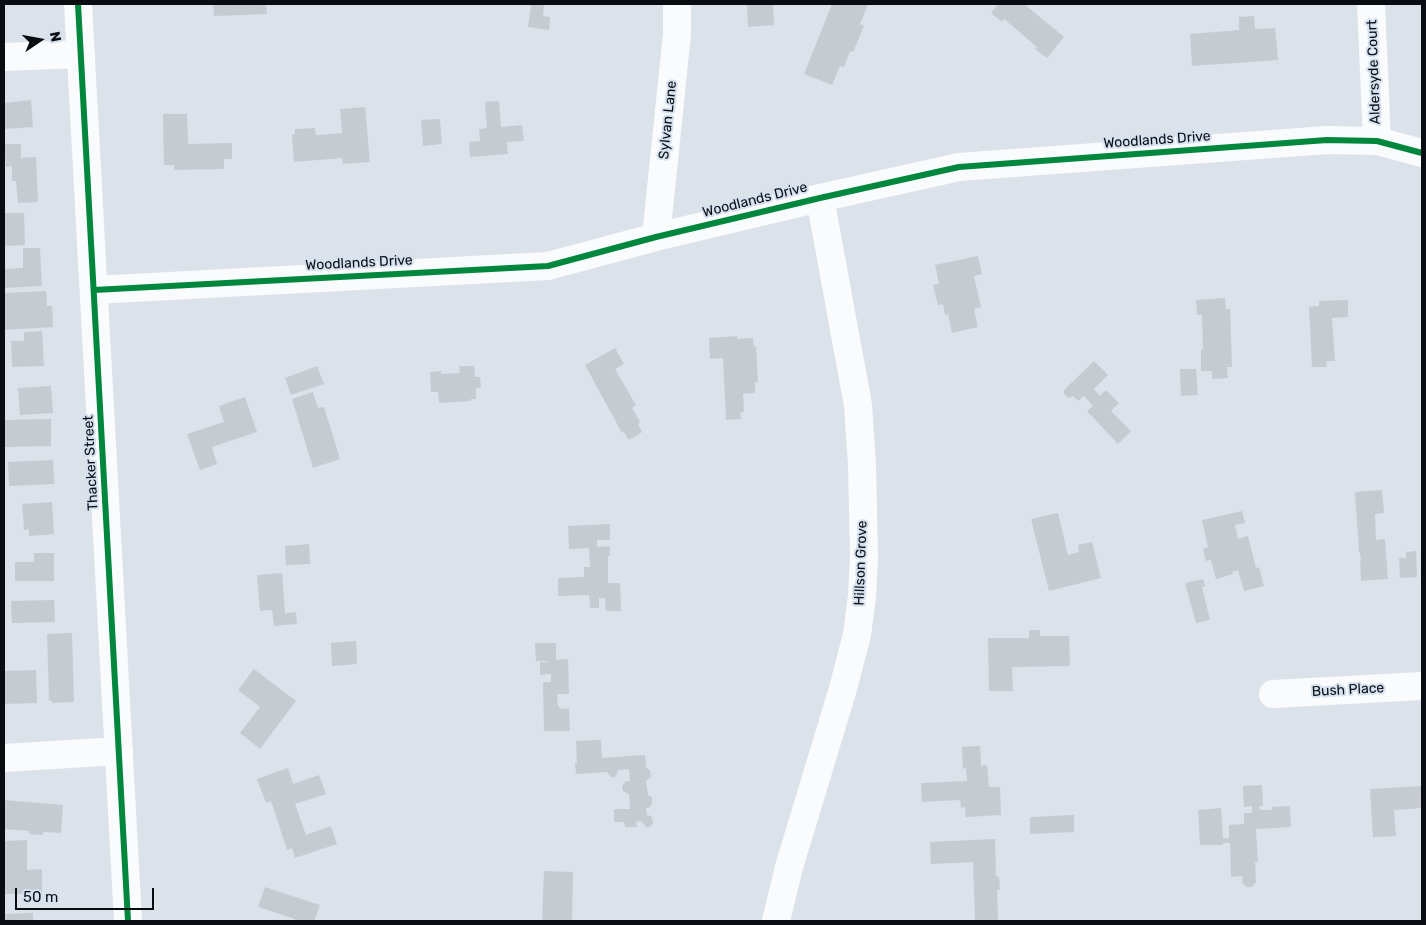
<!DOCTYPE html>
<html>
<head>
<meta charset="utf-8">
<style>
  body { margin:0 }
  #map { position:relative; width:1426px; height:925px; overflow:hidden; background:#dce2ea; font-family:Rubik,sans-serif }
  canvas { display:block }
  .frame { position:absolute; inset:0; border:5px solid #090d12; pointer-events:none }
  .north { position:absolute; left:15px; top:15px; width:50px; height:50px; -webkit-text-stroke:4px #d6e1f0; paint-order:stroke; rotate:78deg; font-size:14px; font-weight:700; line-height:20px; text-align:center; color:#090d12 }
  .north::after { content:''; display:block; margin:auto; width:18px; height:22px; background:#090d12; clip-path:polygon(50% 0,100% 100%,50% 72%,0 100%) }
  .scale { position:absolute; left:15px; top:888px; width:139px; height:22px; box-sizing:border-box; border:2px solid #090d12; border-top:0; padding-left:6px; font-size:15px; line-height:18px; white-space:nowrap; color:#090d12; -webkit-text-stroke:4px #d6e1f0; paint-order:stroke }
</style>
</head>
<body>
<div id="map">
<canvas width="1426" height="925"></canvas>
<div class="frame"></div>
<div class="north">N</div>
<div class="scale">50 m</div>
</div>
<script>
const ctx = document.querySelector('canvas').getContext('2d');
ctx.lineJoin = 'round';
function paint(path, color) {
  ctx.fillStyle = color;
  ctx.fill(path, 'evenodd');
}
function trace(path, color, width, dash) {
  ctx.strokeStyle = color;
  ctx.lineWidth = width;
  ctx.lineCap = dash ? 'butt' : 'round';
  ctx.setLineDash(dash || []);
  ctx.stroke(path);
}
function write(font, color, halo, rows, align = 'center') {
  ctx.font = font + ' Rubik,sans-serif';
  ctx.lineWidth = 4;
  ctx.setLineDash([]);
  ctx.textBaseline = 'middle';
  ctx.strokeStyle = halo;
  ctx.fillStyle = color;
  for (const [text, x, y, turn = 0] of rows) {
    ctx.save();
    ctx.translate(x, y);
    ctx.rotate((+turn || 0) * Math.PI / 180);
    ctx.textAlign = isNaN(turn) ? turn : align;
    if (halo) ctx.strokeText(text, 0, 0);
    ctx.fillText(text, 0, 0);
    ctx.restore();
  }
}
paint(new Path2D(`
  M213,4H266L267,14L214,16Z
  M531,4H544L543,16L550,17L549,30L528,27Z
  M747,4H773L774,25L748,27Z
  M832,4H868L860,24L864,26L853,52L850,51L844,67L840,66L832,85L804,74Z
  M998,4H1024L1064,37L1047,58L1035,49L1037,47L1004,19L1002,22L991,13Z
  M1254,16L1255,29L1275,28L1278,60L1192,66L1190,34L1239,30V17Z
  M31,100L33,127L4,129V103Z
  M499,101L501,127L522,125L524,141L507,142L508,154L470,157L469,142L480,141L479,129L487,128L485,102Z
  M365,107L370,162L343,164L342,158L294,162L292,135L295,134V129L315,128L316,135L342,133L340,109Z
  M163,114H187L188,144L232,143V159H224V169L174,170V165H164Z
  M440,119L442,144L423,146L421,120Z
  M4,144H21V158L36,157L38,202L18,203L16,181H12V166L6,167Z
  M4,213H24L25,245L4,246Z
  M23,248H40L42,286L4,288V269L23,268Z
  M978,256L982,274L974,276L981,307L974,309L978,327L952,333L948,314L945,315L943,304L938,305L933,285L939,284L935,265Z
  M46,291L47,306H52L53,327L4,330V293Z
  M1225,298L1226,309H1230L1232,367H1227L1228,378L1212,379V371H1201V350H1203L1202,315H1197L1196,300Z
  M1348,300V317L1332,318L1335,361H1326L1327,367H1312L1309,307L1319,306V301Z
  M42,331L44,366L12,367L11,341H24V332Z
  M737,336V339L753,338L754,347L756,346L758,382H755V393L743,394L744,412L740,413L741,419L726,420L723,358L710,359L709,338Z
  M615,348L624,364L615,369L636,405L632,408L640,422L638,424L642,432L629,440L623,431L622,433L585,365Z
  M1094,361L1108,375L1094,389L1100,396L1106,390L1119,403L1111,411L1131,431L1118,444L1087,411L1093,406L1084,396L1078,401L1073,396L1068,398L1064,394V390Z
  M317,366L324,384L291,395L285,378Z
  M459,366H474L475,377H480L481,388H476V399H471V401L439,403L438,392H431L430,372L441,371V374L460,373Z
  M1180,369H1196L1198,395L1181,396Z
  M51,386L53,413L20,415L18,388Z
  M313,392L318,408L324,407L340,459L313,468L292,399Z
  M245,397L257,432L212,447L217,464L200,470L187,434L224,422L219,406Z
  M51,419V446L4,447V420Z
  M53,460L54,484L9,486L8,462Z
  M1382,490L1384,513L1375,514L1376,540L1385,539L1388,579L1361,581L1360,561H1361L1360,552H1359L1355,492Z
  M52,502L54,534L29,536V529L24,530L22,504Z
  M1242,511L1245,523L1235,525L1238,539L1248,536L1256,568L1259,567L1264,586L1244,591L1238,570L1232,572L1233,574L1216,579L1211,560L1206,561L1203,549L1208,547L1202,520Z
  M1058,513L1068,555L1079,552L1078,545L1092,542L1101,578L1049,591L1031,519Z
  M610,524V540H597V547L610,546V556H608V583H620L621,611H606L605,598H599V608H590L589,595L558,596V578L584,577V567H590L589,548L569,549L568,526Z
  M309,544L310,564L286,565L285,546Z
  M1416,551L1417,577L1400,578L1399,558H1406V552Z
  M34,553H54V581H15V562H34Z
  M282,573L285,613L296,612L297,624L274,626L272,610L260,611L257,575Z
  M1203,579L1205,587H1202L1210,620L1196,623L1185,583Z
  M54,600L55,622L12,623L11,601Z
  M1029,630H1040V636H1069L1070,666L1012,667L1013,691H989L988,638H1029Z
  M72,633L74,702L52,703V701L49,700L47,634Z
  M356,641L357,664L332,666L331,643Z
  M535,643H556V660L568,659L569,694H557L558,706L561,709L569,708L570,731H544L543,682H551V674L540,675V662H547V661H536Z
  M254,669L296,701L260,749L240,733L260,707L238,690Z
  M36,670L37,703L4,704V671Z
  M601,740L602,758L645,755L646,768L650,770L651,777L646,781L648,795L652,797V803L650,807L646,808L647,815L651,816L653,821V824L649,827H646L641,821L636,822L637,827H625L624,822H614V809H630L629,794H628L623,791L622,786L626,781H630L629,769L618,770L616,776L612,778L608,774V772L576,774L575,763H577L576,741Z
  M980,746L981,766L987,765L989,787H1000L1001,815L966,817L965,807L961,808L960,800L922,802L921,783L967,781L966,768L963,769L962,747Z
  M288,768L293,784L319,775L326,794L295,804L306,835L331,826L337,844L295,858L292,848L287,850L271,801L266,803L257,779Z
  M1262,785L1263,806H1259L1260,810H1272V807L1290,806L1291,827L1256,829L1258,862H1255L1256,882L1252,887H1247L1243,884L1242,876L1231,877L1230,843H1223V845H1200L1198,810L1221,808L1223,838H1229V825L1244,824V813H1252V806L1244,807L1243,786Z
  M1422,786V808L1394,810L1396,836L1373,837L1370,789Z
  M4,800L63,805L61,833L43,832V835L29,834V831L4,829Z
  M1074,815V832L1030,834V817Z
  M995,839L996,876L999,877L1000,890H997L998,921H975L973,862L931,864L930,842Z
  M27,840V870L42,869V894H4V841Z
  M544,871L573,872L572,921H542Z
  M265,887L320,905L314,921H294L295,919L258,907Z
  M33,913V921H4V914Z`), '#c6cbd2');
trace(new Path2D(`
  M78,4L128,921
  M1371,4L1377,141
  M4,57L81,54
  M656,237L677,34V4
  M94,290L548,266L656,237L820,198L959,167L1327,140L1377,141L1422,153
  M1273,694L1422,686
  M4,758L119,751
  M776,921L789,867L842,692L857,635L862,596L864,557L862,465L858,405L820,198`), '#fafbfc', 28);
trace(new Path2D(`
  M78,4L128,921
  M94,290L548,266L656,237L820,198L959,167L1327,140L1377,141L1422,153`), '#00873e', 6);
write('14px', '#090d12', '#d6e1f0', [
  ["Aldersyde Court",1374,72,-92],
  ["Sylvan Lane",668,120,-84],
  ["Woodlands Drive",1157,140,-4],
  ["Woodlands Drive",755,200,-14],
  ["Woodlands Drive",359,263,-3],
  ["Thacker Street",91,463,-93],
  ["Hillson Grove",861,563,-88],
  ["Bush Place",1348,690,-3]
]);
</script>
</body>
</html>
